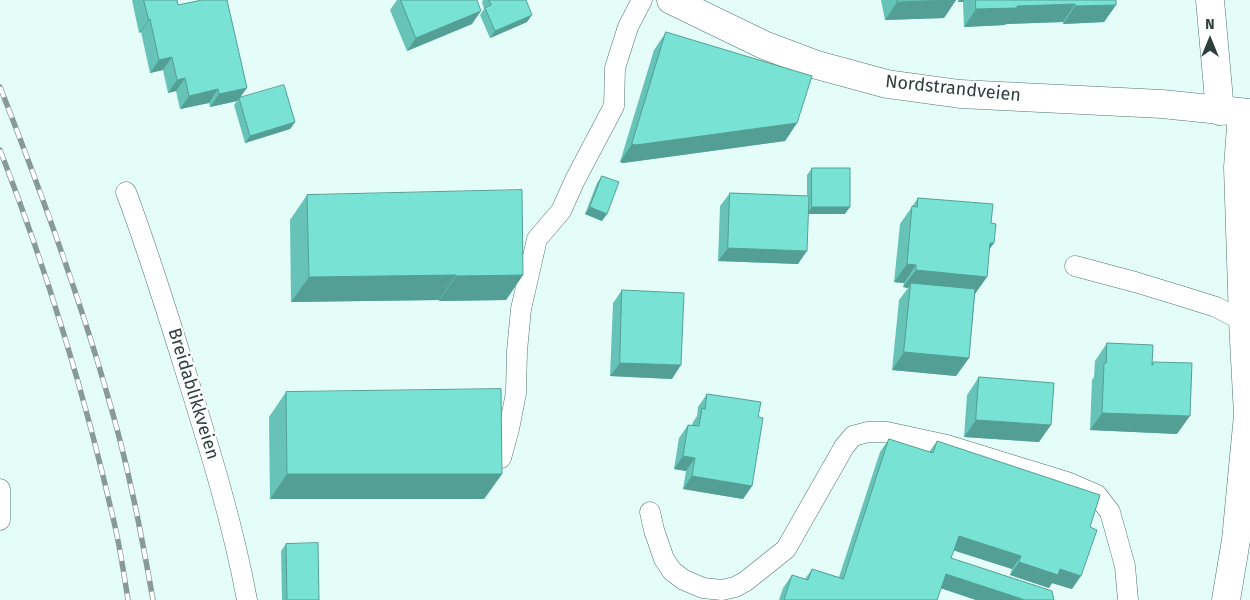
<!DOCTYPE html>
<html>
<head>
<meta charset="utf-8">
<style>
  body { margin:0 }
  #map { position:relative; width:1250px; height:600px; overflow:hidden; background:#e5fdf9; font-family:"Fira Sans",sans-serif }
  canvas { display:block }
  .north { position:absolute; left:1185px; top:15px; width:50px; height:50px; -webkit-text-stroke:4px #fff; paint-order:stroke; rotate:0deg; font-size:14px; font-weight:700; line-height:20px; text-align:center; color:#2f3f3c }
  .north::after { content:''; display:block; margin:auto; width:18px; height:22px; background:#2f3f3c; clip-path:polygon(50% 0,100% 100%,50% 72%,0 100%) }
</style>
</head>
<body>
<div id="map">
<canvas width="1250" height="600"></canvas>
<div class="north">N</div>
</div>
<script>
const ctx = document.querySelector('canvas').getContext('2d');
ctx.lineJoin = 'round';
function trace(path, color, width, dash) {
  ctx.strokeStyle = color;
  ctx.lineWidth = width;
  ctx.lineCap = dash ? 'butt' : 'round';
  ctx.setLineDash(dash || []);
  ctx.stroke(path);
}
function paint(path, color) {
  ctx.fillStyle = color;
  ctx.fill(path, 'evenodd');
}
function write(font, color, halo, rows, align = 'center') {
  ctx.font = font + ' "Fira Sans",sans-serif';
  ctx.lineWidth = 4.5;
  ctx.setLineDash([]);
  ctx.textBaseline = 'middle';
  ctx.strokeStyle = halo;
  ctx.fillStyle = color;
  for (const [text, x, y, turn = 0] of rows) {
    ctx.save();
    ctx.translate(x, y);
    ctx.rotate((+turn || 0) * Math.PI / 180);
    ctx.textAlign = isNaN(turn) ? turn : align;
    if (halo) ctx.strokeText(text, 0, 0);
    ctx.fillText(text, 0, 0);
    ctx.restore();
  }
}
const service = new Path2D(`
  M126,192C149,253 168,315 187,376C210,450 233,524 247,600
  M1075,266L1135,282L1181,296L1216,307L1243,321
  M501,458L509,429L516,393L517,351L521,309L537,239L561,211L575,180L614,106L615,68L628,27L642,0
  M0,489V520
  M650,512L654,530L664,559L672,571L684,580L703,588L722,590L735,587L746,581L786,549L844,447L853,436L868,432H887L947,445L1067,482L1097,495L1110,512L1125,566L1128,600`);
const minor = new Path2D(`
  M1226,600L1236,540L1248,415L1243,321L1238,167L1242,113`);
const tertiary = new Path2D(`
  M1210,0L1220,111`);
const secondary = new Path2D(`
  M671,0L764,45L817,65L887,84L960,94L1162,104L1250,113`);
trace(service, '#4f736e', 21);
trace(minor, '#4f736e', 29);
trace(tertiary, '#4f736e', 29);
trace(secondary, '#4f736e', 29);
trace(service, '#fff', 20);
trace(minor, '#fff', 28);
trace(tertiary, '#fff', 28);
trace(secondary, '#fff', 28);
const rail = new Path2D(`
  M0,87C40,189 78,292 108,397C128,464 141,532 153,600
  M0,150C47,271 85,395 114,522C120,547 124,574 128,600`);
trace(rail, '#879a97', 5.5);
trace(rail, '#fff', 4, [11]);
paint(new Path2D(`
  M132,0H177L178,5L241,97L295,122L290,129L245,143L234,105L237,101L210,107L209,103L180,109L176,91L168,93L163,70L150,73L141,32L139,33Z
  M397,0H477L472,24L407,51L390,10Z
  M483,0H526L527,22L490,38L480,15L484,9L482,2Z
  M881,0H956L944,18L885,20Z
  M958,0H1116V5L1104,22L1063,24V22L1006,24L1005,25L964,27L963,2H958Z
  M666,32L797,123L785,141L623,163L620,162L654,50Z
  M812,168L845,214H808L798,264L718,261L720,206L730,193L807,196V175Z
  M602,176V221L585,214L597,183Z
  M307,195L523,275L506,300L439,301V300L291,302L290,220Z
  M918,198L989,250L975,294L969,358L956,376L892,370L899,300L908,288L903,287L904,283L894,282L900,224Z
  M622,290L672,379L610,376L613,303Z
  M1107,343L1152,364L1153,362L1177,434L1090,430L1092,380L1094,377L1095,361Z
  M979,377L1039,442L964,437L967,395Z
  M286,392L502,474L484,499H270L269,417Z
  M707,394L758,417L752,486L743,499L683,489L686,471L674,469L679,438L688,425H692L693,422L697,416L698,407Z
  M889,439L929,452L937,441L1090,527L1072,589L1052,583L1049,588L1010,575L1012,569L954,550L951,558L1054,600H976L941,588L937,600H779L783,588L792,575L805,579L812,569L839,577L880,452Z
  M286,544L319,600H282L281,551Z`), '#67c3b7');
paint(new Path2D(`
  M956,0L944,18L885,20L897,2Z
  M960,0H964L963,2H958Z
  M1075,4L1063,22L1006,24L1005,25L964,27L976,9L1017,6Z
  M1116,5L1104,22L1063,24L1075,6Z
  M481,11L472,24L407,51L416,38Z
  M532,15L527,22L490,38L495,31Z
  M150,19L141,32L139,33L149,20Z
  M172,57L163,70L150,73L159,60Z
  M185,78L176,91L168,93L177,80Z
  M247,88L239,99V98L237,101L210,107L219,94Z
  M218,89L209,103L180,109L189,96Z
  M295,122L290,129L245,143L250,136Z
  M797,123L785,141L623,163L620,162L632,144Z
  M590,207L607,214L602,221L585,214Z
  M812,207H850L845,214H807Z
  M990,243H994L982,260Z
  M728,248L807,251L798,264L718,261Z
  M907,264L916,265L904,283L894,282Z
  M916,270L987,277L975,294L911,283L908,288L903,287Z
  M456,275L439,300L291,302L309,277Z
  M523,275L506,300L439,301L456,276Z
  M904,352L969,358L956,376L892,370Z
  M620,363L681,365L672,379L610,376Z
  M1102,413L1190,416L1177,434L1090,430Z
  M976,420L1051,425L1039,442L964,437Z
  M683,456L695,458L686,471L674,469Z
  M287,474H502L484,499H270Z
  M692,476L752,486L743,499L683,489Z
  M959,536L1021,556L1012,569L949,549Z
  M1019,562L1060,569L1081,576L1072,589L1052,583L1049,588L1010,575Z
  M946,574L1025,600H976L937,587Z`), '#549f95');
const building = new Path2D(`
  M144,0H177L178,5L202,0H227L247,88L219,94L218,89L189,96L185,78L177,80L172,57L159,60L150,19L149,20Z
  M401,0H477L481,11L416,38Z
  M489,0H526L532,15L495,31L485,8L491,5Z
  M897,0H956L897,2Z
  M976,0H1116V5L1075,6V4L1017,6V8L976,9Z
  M666,32L812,76L797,123L636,145L632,144Z
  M284,85L295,122L250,136L239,98Z
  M812,168H850V207H812Z
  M602,176L619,182L607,214L590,207Z
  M522,190L523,275L456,276V275L309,277L307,195Z
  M730,193L809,196L807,251L728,248Z
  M918,198L993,204L991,223L996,224L994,243H990L987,277L916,270V265L907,264L912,206L917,207Z
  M911,283L975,289L969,358L904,352Z
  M622,290L684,293L681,365L620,363Z
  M1107,343L1153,345L1152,365H1153V362L1192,363L1190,416L1102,413L1104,363H1106Z
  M979,377L1054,383L1051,425L976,420Z
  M501,389L502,474H287L286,392Z
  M707,394L761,402L758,417L763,418L752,486L692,476L695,458L683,456L688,425L699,426L702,408L705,409Z
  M889,439L933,453L937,441L1100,495L1090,527L1097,530L1081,576L1060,569L1058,575L1019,562L1021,556L959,536L951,558L1052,591L1054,600H1025L946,574L937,600H784L792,575L808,580L812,569L843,579Z
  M318,543L319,600H287L286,544Z`);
paint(building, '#78e3d5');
trace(building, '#549f95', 1);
write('18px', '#2f3f3c', '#fff', [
  ["Nordstrandveien",953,89,6],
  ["Breidablikkveien",193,394,73]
]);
</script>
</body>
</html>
